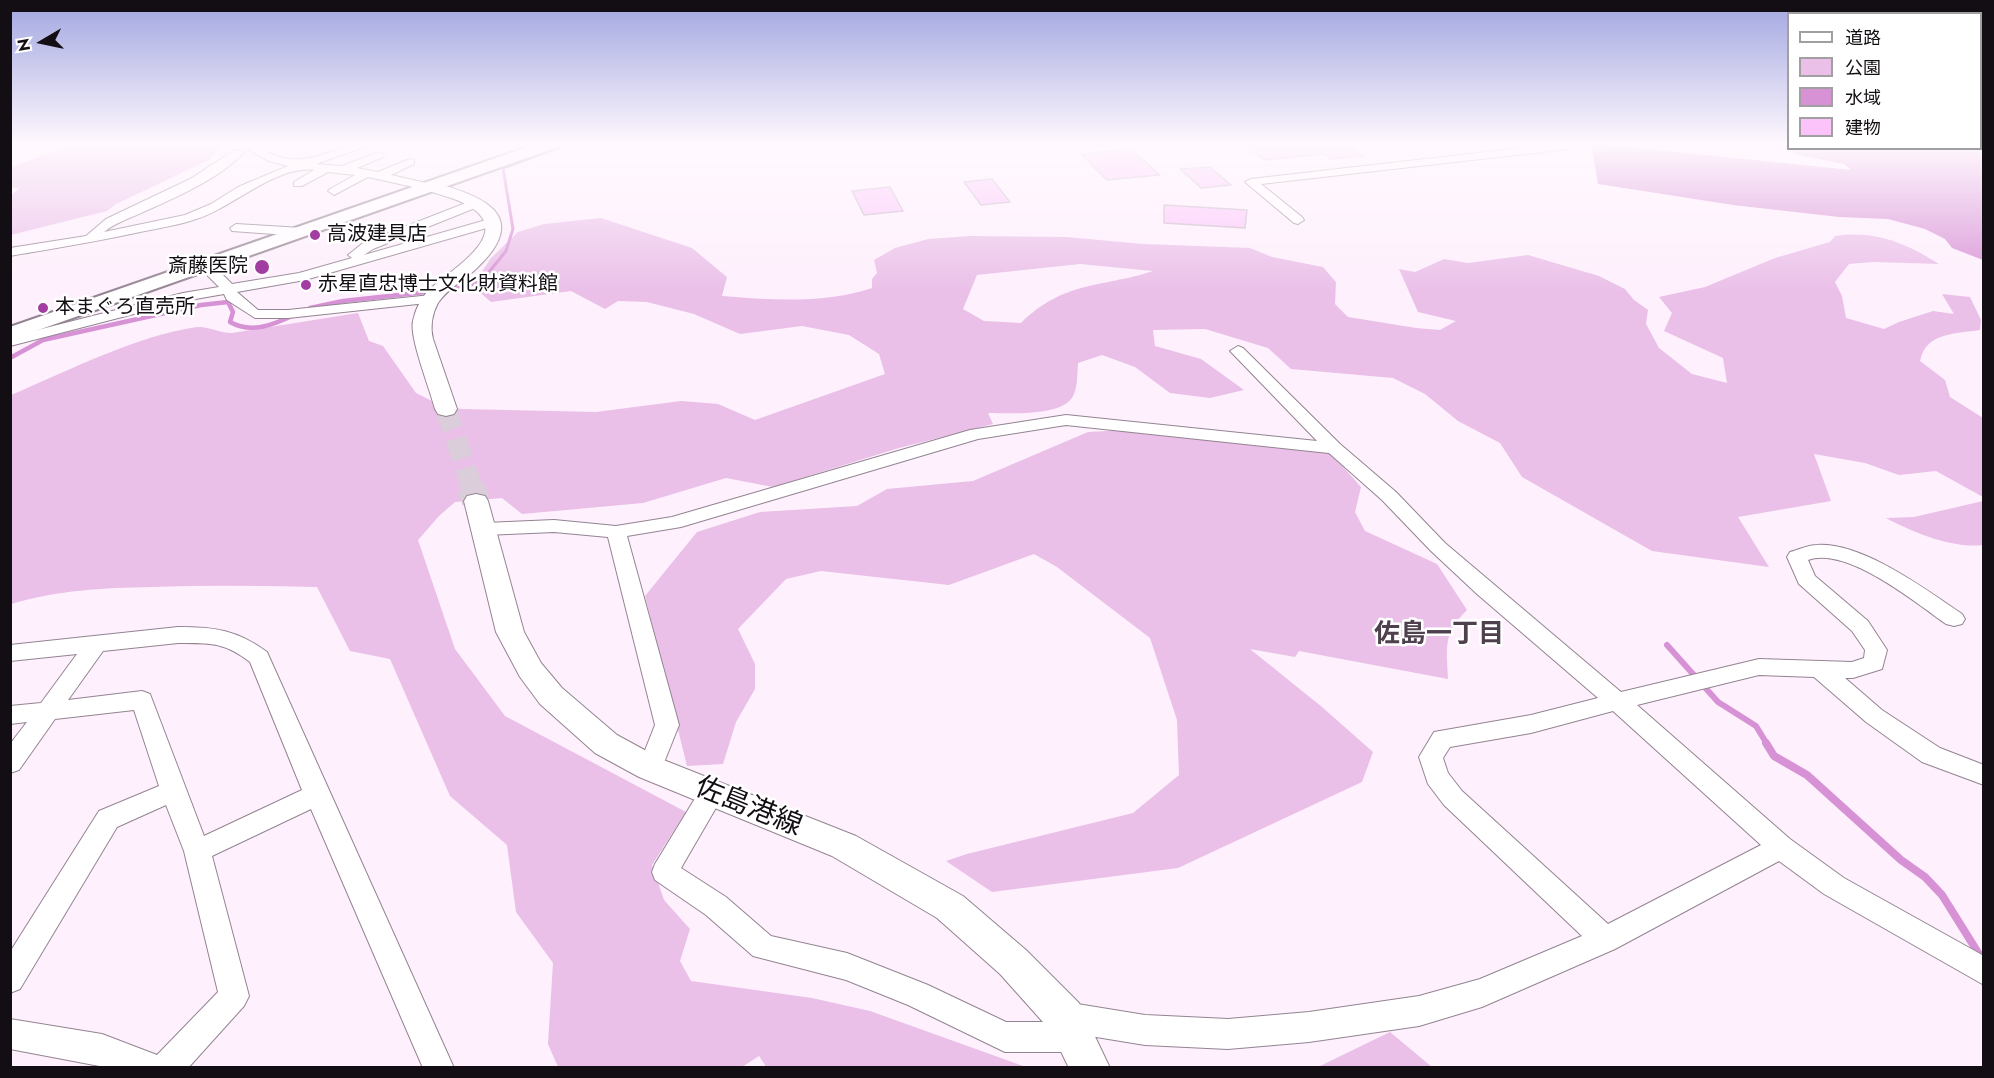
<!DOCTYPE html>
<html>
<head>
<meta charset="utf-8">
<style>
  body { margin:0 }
  #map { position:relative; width:1994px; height:1078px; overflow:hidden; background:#fef0fd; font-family:Jost,"Noto Sans JP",sans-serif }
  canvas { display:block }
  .frame { position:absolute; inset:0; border:12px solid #130e13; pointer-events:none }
  .legend { position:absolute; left:1787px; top:12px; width:195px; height:138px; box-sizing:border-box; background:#fff; border:2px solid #a19fa1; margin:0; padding:8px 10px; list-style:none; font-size:18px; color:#130e13 }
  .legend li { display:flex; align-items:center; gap:12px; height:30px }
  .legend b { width:30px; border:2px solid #a19fa1 }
  .north { position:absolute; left:12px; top:12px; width:60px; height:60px; -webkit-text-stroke:4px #fff; paint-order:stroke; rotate:261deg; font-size:16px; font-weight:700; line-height:24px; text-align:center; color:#130e13 }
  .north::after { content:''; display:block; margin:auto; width:21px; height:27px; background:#130e13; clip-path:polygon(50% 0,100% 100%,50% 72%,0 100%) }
</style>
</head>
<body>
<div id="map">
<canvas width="1994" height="1078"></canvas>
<div class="frame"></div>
<ul class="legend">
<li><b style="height:8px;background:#fff"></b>道路</li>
<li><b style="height:16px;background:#eabfe8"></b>公園</li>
<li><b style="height:16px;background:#d792d5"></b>水域</li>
<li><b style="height:16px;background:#fcc3fa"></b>建物</li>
</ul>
<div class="north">N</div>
</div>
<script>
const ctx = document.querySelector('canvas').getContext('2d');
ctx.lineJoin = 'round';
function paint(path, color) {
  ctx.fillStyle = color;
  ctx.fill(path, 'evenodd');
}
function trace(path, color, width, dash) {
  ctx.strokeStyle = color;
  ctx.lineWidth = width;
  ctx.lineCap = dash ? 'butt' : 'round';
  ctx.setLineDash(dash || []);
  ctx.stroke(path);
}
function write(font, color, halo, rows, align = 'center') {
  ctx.font = font + ' Jost,"Noto Sans JP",sans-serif';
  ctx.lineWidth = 5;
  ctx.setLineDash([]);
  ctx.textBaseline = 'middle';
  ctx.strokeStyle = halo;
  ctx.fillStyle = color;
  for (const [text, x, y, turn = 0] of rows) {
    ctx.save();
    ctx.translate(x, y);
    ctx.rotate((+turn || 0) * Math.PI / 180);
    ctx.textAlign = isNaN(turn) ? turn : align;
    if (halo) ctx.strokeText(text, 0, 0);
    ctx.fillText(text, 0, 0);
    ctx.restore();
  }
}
paint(new Path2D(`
  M77,143H217L223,145L209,160L116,204L107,211L11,235V195L19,189L11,187V167Z
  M601,218L692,248L727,277L722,296C770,300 826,304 872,288V279L877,273L874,260L895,248L928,239L970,236L1067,237L1143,244L1250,248L1272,257L1323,267L1336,282L1335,304L1348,317L1416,328L1440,330L1456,321L1418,312L1399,269L1415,272L1444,259L1468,263L1528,255L1599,276L1625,289L1634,300L1648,310L1646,324L1659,348L1692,374L1727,383L1723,358L1664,331L1672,313L1659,297L1705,287L1775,258L1830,242L1835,236C1875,230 1906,243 1939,264L1873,262L1849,264L1835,282L1842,296L1846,318L1884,329L1899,322L1933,311L1954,314L1942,294L1970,297L1981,320L1980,330C1955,334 1926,332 1920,361L1945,380L1950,397L1983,418V497L1936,471L1899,475L1865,463L1814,454L1831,501L1738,517L1769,567L1652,551L1522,477L1500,443L1458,421L1425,394L1393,378L1291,369L1268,348L1205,329L1153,330L1155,346L1201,359L1244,390L1210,398L1170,393L1135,367L1102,355L1078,363C1077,372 1078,387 1073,396C1063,417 1008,413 988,413L993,424L899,448L773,487L726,478L643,503L522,514L502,498L455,502L439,516L418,540L455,649L505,716L686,812L652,865L664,900L690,929L680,961L691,981L812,998L870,1011L1026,1067L767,1068L759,1056L742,1067H558L548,1044L553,963L516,912L507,845L450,796L390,659L350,651L317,587C262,586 207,585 152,587C102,588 59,590 11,604V395C68,371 135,336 197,327C208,326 220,333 232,333L358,313L369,341L383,346L416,393L444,407L462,409L596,412L681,401L718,404L755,420L885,374L879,354L849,335L802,326L740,334L694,314L647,302L618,301L605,309L571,291L491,302L476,289L477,279L491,258L518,232L544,224ZM1080,264L1153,271C1101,288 1065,280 1021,323L984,321L963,309L977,275Z
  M1127,430L1329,451L1361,487L1355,512L1365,531L1437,564L1467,610C1442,635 1447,647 1448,679L1299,651L1295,657L1250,649L1322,707L1373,752L1362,782L1178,868L992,892L946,861L967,854L1133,813L1179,775L1177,720L1150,638L1057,567L1034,554L949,585L821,571L786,579L738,629L755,664V689L736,722L723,764L687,766L645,596L697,532L760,512L857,506L887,489L973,481L1088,432Z
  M1983,501V545C1953,549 1912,532 1886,518L1914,517Z
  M1390,1032L1432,1067H1318Z`), '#eabfe8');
paint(new Path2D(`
  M1591,143L1851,170L1844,164L1798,155L1775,143H1788V148H1980L1981,143H1983V260L1952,248L1945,239L1925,229L1888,219L1839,217L1733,205L1598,184Z`), '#d792d5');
trace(new Path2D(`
  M447,289L470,286L485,277L506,251L513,229L503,168L572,143
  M412,293L432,291`), '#d792d5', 3);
trace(new Path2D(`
  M310,308L343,301L426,292
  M10,358L43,340L201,305L228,302L233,312L230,322C251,334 273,325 294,315`), '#d792d5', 4.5);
trace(new Path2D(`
  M1667,645L1718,702L1756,726L1767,744`), '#d792d5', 6);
trace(new Path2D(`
  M1766,743L1774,756L1807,775L1901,860L1925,877L1942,895L1982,959`), '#d792d5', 8);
const building = new Path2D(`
  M1268,143H1344L1363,156L1331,159L1324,154L1265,160L1245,146Z
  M1131,149L1160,175L1107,180L1081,154Z
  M1210,167L1231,185L1201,188L1180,169Z
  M992,179L1010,202L981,205L964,182Z
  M890,187L903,211L864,215L852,191Z
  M1164,205L1247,210L1245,228L1164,223Z`);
paint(building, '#fcc3fa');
trace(building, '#c6b7c5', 1.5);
trace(new Path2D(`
  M446,409L472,488`), '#dbceda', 21, [21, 10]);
trace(new Path2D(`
  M471,487L476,501`), '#dbceda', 28, [28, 14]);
const minor = new Path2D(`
  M247,143H257V146C304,178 328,143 376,143L316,164L342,166L379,152L384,155L383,157L357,168L378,172L410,159L414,160V164L391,175L435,185L437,187L431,191L368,177L334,195L328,191L330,189L355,175L328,172L302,186H294V182L314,170C283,166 246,195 219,209C197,222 170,226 145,231C100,241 56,248 10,256V248L86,236L106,219L190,179L235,150H243L244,152C222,178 172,199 141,213C128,219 115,223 104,232L185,215L211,204L238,187L288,166L269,161L247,149Z
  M1564,143H1571L1574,146L1569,149L1261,184L1302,217L1304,220L1298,224L1294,223L1245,182L1251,179Z
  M476,199L480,200V206L373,249L364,255L493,218L499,222L497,225L305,280L237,292L258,310H288L431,295L436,296L438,299L436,302L288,318H255L227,300L224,294L184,301L10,346V337L183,293L219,287L201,269L199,266L201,263H211L232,284L299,273L352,258L348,255L363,243Z
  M236,224L302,228L308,232L302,236L232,231L230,228Z
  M1238,346L1243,348L1340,444L1396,492L1445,543L1621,692L1759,659L1852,662L1864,658L1865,650L1852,631L1799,584L1787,557L1790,552C1798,550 1808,545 1817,545C1862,542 1925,589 1962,614L1965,619L1962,624L1954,626L1946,624C1916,603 1847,546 1808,560L1815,576L1868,621L1887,650L1882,669L1853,678H1845L1882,710L1940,748L1984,765V785L1922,762L1866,722L1814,677L1759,675L1637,705L1790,839L1844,878L1984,956V985L1824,894L1779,861L1615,949L1482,1007L1419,1026L1309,1042L1228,1049L1145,1045L1090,1036L1086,1048L1075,1052H1005L908,1005L846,980L753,956L706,915L655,880L652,872L655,864L702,787L711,784L720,787L724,794L681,868L726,897L771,936L847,953L928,985L1006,1022H1052L1050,1017L1054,1007L1065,1002L1145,1015L1228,1019L1309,1012L1419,996L1480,979L1582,936L1444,805L1428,784L1419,757L1434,732L1531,715L1598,698L1477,594L1431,551L1382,500L1329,453L1066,425L978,439L681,527L627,536L679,725L659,775L650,778L641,775L638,768L655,725L608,537L554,532L485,535L478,533L475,529L478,525L485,523L554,520L616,526L672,517L970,430L1066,415L1317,441L1233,354L1230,351ZM1613,711L1761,845L1608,924L1462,791L1448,773L1443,758L1450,747L1531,733Z
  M178,627C215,627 237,630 267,652L454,1068H423L311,809L212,856L249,996L244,1006L188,1068H110L10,1049V1019L102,1034L157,1055L218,992L184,851L166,805L117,827L20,989L10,993V952L99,811L159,786L134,710L55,719L19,770L10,773V744L27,722L10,724V706L41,703L77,654L10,661V645ZM178,643C210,643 224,642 250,662L302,790L204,836L150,694L142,691L68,700L103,651Z`);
const major = new Path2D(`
  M431,182C483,195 533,216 476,269C464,280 447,289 438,303C432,314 430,327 433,339L457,409L454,414L446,416L438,414L435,409C430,389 409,337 413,321C415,311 420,300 427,292C447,271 517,235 469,206C456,198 440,195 426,190L423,187L426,184Z
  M476,494L485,496L488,501L524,632L541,663L562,688L617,735L661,759L856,836L963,896L1026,950L1079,1003L1110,1068H1069L1051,1031L1000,974L937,918L832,856L639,777L595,753L540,704L520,677L496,632L464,501L467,496Z`);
const highway = new Path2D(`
  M539,143H563L561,146L10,340V327Z`);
trace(minor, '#938492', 2);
trace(major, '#938492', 2);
trace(highway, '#938492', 4);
paint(minor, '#fff');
paint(major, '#fff');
paint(highway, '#fff');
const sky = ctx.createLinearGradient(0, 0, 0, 294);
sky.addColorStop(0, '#a1a6e0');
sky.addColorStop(0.49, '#fff8fe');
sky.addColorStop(1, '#fff8fe00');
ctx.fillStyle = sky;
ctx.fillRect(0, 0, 1994, 294);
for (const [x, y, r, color] of [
  [315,235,6,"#a23da2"],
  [262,267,8,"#a23da2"],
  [306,285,6,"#a23da2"],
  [43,308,6,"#a23da2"]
]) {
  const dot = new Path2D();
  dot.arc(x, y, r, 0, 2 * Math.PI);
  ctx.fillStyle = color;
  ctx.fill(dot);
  trace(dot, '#fff', 2);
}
write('20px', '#130e13', '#fff', [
  ["高波建具店",327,235],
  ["斎藤医院",248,267,"right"],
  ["赤星直忠博士文化財資料館",318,285],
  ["本まぐろ直売所",55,308]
], 'left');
write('bold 26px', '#4e414d', '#fff', [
  ["佐島一丁目",1439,636]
]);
write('28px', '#130e13', '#fff', [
  ["佐島港線",748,808,22]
]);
</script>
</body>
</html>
